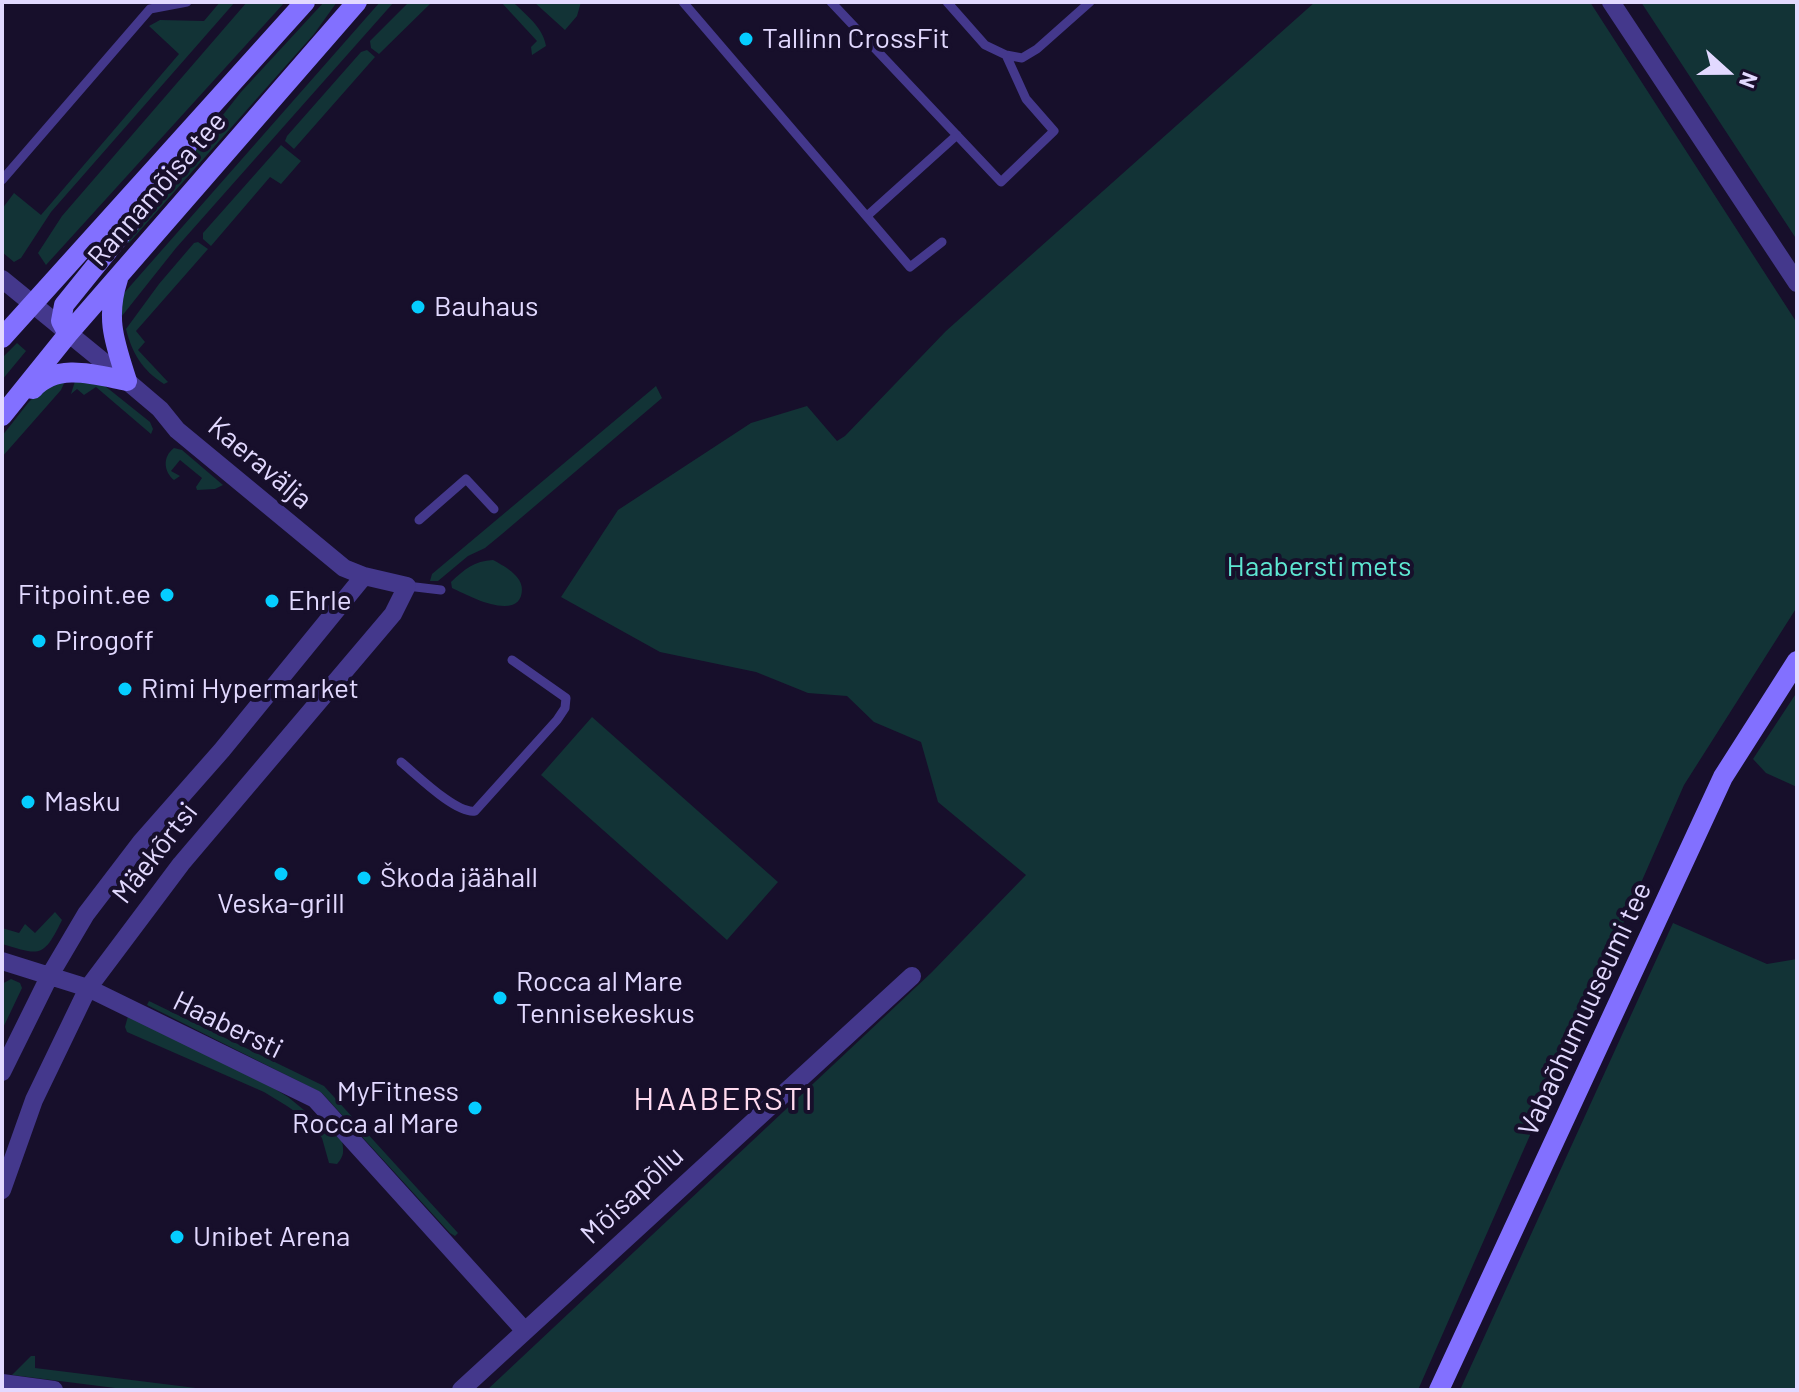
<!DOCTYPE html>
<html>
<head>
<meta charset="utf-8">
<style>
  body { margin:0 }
  #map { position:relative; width:1799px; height:1392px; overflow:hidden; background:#170f2b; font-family:Barlow,sans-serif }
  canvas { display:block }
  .frame { position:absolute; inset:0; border:4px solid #e2d9ff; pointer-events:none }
  .north { position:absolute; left:1687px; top:32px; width:80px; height:80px; -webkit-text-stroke:6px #170f2b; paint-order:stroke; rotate:111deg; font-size:22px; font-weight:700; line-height:32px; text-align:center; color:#e2d9ff }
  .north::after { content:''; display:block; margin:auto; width:28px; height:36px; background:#e2d9ff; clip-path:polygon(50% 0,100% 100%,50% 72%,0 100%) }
</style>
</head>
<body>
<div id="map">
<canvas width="1799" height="1392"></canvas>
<div class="frame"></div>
<div class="north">N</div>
</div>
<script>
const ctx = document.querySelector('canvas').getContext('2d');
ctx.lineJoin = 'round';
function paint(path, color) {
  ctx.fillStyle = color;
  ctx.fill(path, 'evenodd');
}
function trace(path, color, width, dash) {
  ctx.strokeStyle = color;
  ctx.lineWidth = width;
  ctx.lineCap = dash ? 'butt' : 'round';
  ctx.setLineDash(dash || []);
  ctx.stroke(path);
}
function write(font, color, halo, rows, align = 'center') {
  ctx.font = font + ' Barlow,sans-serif';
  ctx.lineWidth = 8;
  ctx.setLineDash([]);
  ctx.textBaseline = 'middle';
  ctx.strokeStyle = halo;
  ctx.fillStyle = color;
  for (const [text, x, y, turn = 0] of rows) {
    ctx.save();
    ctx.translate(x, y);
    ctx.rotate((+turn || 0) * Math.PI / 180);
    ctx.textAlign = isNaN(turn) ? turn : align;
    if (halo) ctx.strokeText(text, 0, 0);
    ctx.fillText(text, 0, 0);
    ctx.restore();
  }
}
paint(new Path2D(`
  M220,2H235L51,212L21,258L14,262L2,252V209L14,193L41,215L179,54L149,26L160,20L204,21Z
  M247,2H285L46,265L38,253L62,216Z
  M324,2H337L314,34L129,243L124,240L241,92Z
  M380,2H394L176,248L118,321L120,299L125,292Z
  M409,2H432L379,54L371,48L370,41Z
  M501,2H513C526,15 543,27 546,46L532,55L531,47L537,41Z
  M534,2H581L577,16L565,30Z
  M1315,2H1590L1797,323V607L1684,785L1418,1390H487L931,973L1026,875L938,802L921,742L874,722L847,696L808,693L756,672L660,652L561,597L618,510L751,423L807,406L837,441L845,436L946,331Z
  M1642,2H1797V240L1641,2Z
  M367,50L375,57L294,149L285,141L287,136L361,52Z
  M281,145L301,161L281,184L270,177L211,246L203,239V233Z
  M198,242L208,249L136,331L145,342L138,350L168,382L164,384C142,370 132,353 126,329L159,284L194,243Z
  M17,343L26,351L2,380V358Z
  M76,378L105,386L150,422L153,429L151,434L96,387L84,395L77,389L71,394Z
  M66,379L61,390L2,457V436L28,403L39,391Z
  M656,386L662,398L502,534L485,548L468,556L438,581H430L432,574Z
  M174,448L182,450L223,485L215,489L197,490L196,487L202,478L180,460L171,471L180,476L174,480C164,472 162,457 174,448Z
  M493,560C506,567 527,578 521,596C519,601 517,603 512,605C495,610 467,595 452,588L451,582C465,569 474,561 493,560Z
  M1797,692V787L1766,773L1753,759Z
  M592,717L778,882L727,940L541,775Z
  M55,912L62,920C43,959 40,955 2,944V928L19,933L25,924L35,933Z
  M1673,923L1767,964L1797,959V1390H1460Z
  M11,979L20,983L22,988L2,1030V984Z
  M149,1001L324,1086L458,1233L455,1236L450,1233L322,1093L147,1005Z
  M128,1016L257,1078L288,1097L342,1141C344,1152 344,1156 337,1164L329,1163L322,1138L307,1120L287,1106L264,1092L127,1032L125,1027Z
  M31,1356H35V1368L212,1390H131L12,1375Z`), '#123336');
trace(new Path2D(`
  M683,2L910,267L942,242
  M831,2L1001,182L1054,131L1026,99L1006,55
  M947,2L985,45L1006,55L1022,58L1037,49L1090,2
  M2,180L150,9L187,2
  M867,216L957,135
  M419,520L466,479L494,509
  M407,586L441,590
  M401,762C417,775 456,814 475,811L557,720L565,708L566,698L512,660`), '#44388c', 9);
trace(new Path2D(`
  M1611,2L1797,283
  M2,279L127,381L160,409L177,430L344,568L364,576L407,586L393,614L181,864L88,988L34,1100L2,1190
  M2,961L88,988L315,1099L525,1331
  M2,1072L50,975L86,914L141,842L222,750L364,576
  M2,1383L54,1390
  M461,1390L912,976`), '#44388c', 18);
trace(new Path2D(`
  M68,334L61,321L64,305L161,185L187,146
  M2,338L305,2
  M33,389C57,362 96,375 127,381C115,343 105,319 118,279
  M2,416L68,334L357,2
  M1439,1390L1723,777L1797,661`), '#8270ff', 20);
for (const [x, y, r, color] of [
  [746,39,8,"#05cdff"],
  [418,307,8,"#05cdff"],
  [167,595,8,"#05cdff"],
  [272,601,8,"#05cdff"],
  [39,641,8,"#05cdff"],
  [125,689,8,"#05cdff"],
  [28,802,8,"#05cdff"],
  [281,874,8,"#05cdff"],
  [364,878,8,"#05cdff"],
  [500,998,8,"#05cdff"],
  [475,1108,8,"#05cdff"],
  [177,1237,8,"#05cdff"]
]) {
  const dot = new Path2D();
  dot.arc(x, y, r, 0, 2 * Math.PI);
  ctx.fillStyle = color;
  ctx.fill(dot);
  trace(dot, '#170f2b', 3);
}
write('28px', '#e2d9ff', '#170f2b', [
  ["Tallinn CrossFit",762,39],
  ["Bauhaus",434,307],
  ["Fitpoint.ee",151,595,"right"],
  ["Ehrle",288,601],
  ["Pirogoff",55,641],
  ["Rimi Hypermarket",141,689],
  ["Masku",44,802],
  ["Škoda jäähall",380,878],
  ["Veska-grill",281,904,"center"],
  ["Rocca al Mare",516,982],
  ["Tennisekeskus",516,1014],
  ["MyFitness",459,1092,"right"],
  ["Rocca al Mare",459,1124,"right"],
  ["Unibet Arena",193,1237]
], 'left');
write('28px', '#e2d9ff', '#170f2b', [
  ["Rannamõisa tee",157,189,-49],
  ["Kaeravälja",260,463,40],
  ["Mäekõrtsi",155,853,-52],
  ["Vabaõhumuuseumi tee",1585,1009,-65],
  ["Haabersti",228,1025,26],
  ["Mõisapõllu",632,1195,-43]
]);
write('28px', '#5ee7d2', '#170f2b', [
  ["Haabersti mets",1319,567]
]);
ctx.letterSpacing = '2px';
write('32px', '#ffdbef', '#170f2b', [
  ["HAABERSTI",724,1099]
]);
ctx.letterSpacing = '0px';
</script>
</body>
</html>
